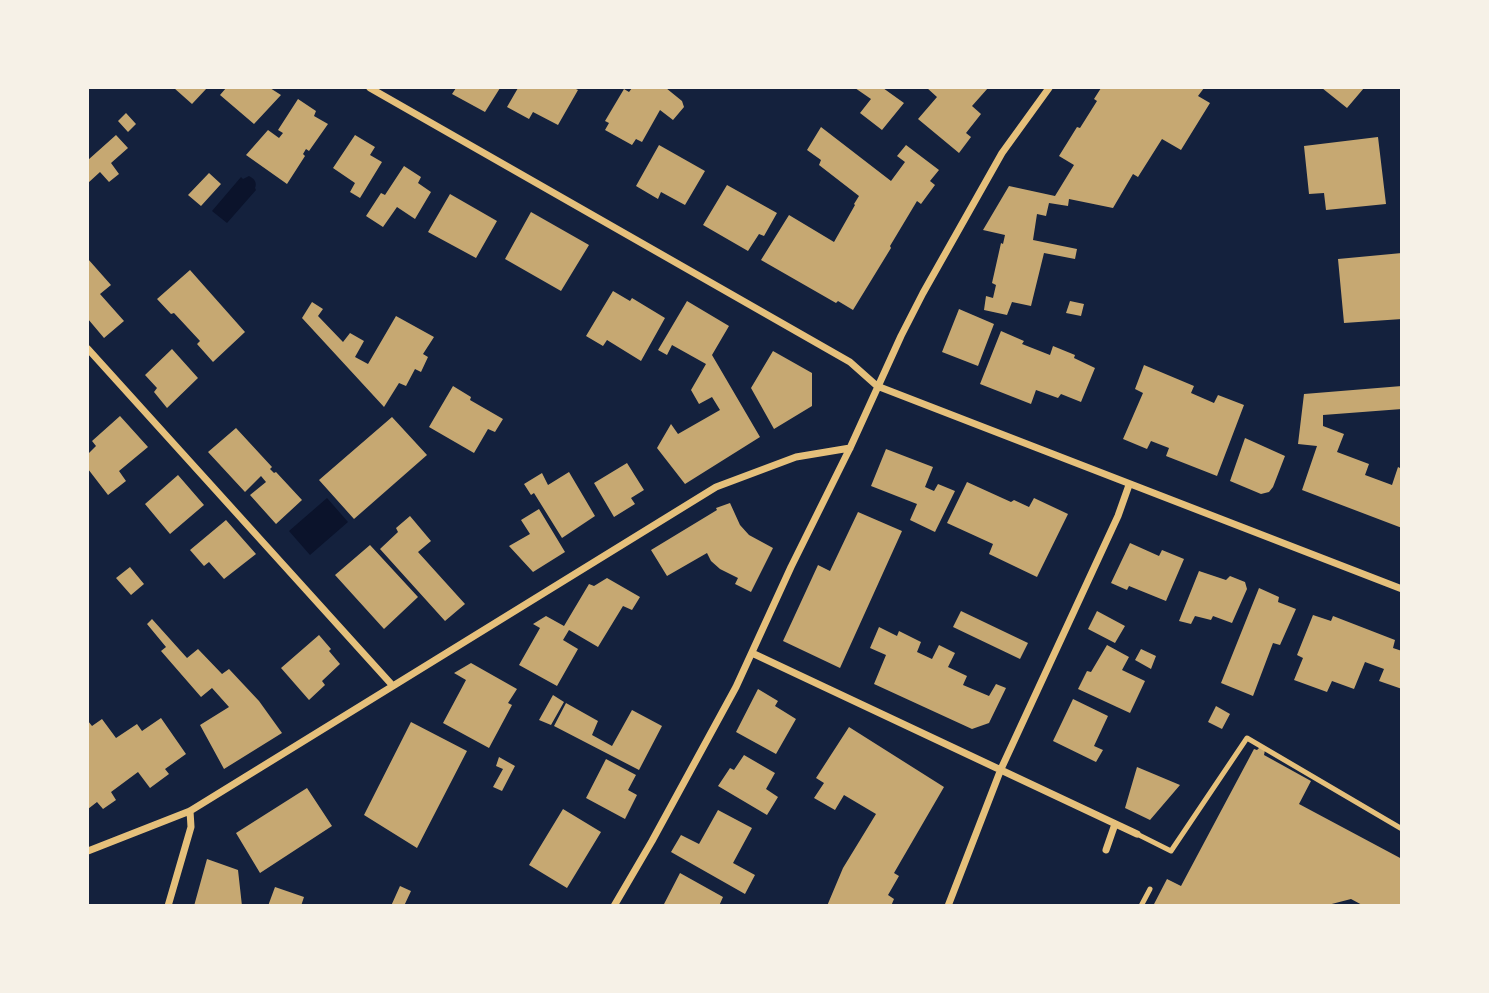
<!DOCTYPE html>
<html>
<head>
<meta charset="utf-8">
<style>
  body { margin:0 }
  #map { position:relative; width:1489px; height:993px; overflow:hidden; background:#14213d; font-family:Helvetica,sans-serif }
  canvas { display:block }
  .frame { position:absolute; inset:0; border:89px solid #f6f1e7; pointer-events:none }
</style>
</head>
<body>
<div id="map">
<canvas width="1489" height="993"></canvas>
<div class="frame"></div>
</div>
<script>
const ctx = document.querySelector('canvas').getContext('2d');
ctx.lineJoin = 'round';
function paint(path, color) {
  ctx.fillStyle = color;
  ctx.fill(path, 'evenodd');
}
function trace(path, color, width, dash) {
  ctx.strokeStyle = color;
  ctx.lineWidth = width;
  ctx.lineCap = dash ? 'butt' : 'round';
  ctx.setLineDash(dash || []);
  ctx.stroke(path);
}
paint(new Path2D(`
  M249,176C255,179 257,183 255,188L256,190L227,223L212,211L241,177L243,179Z
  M327,498L348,522L310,555L289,531Z`), '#0b132b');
paint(new Path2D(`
  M174,88H207L192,104Z
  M226,88H270L281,95L254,124L220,95Z
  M456,88H500L485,112L452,94Z
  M518,88H574L578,90L558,125L533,112L529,119L507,107Z
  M632,88H666L682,101L684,107L673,120L660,110L642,142L636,139L632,145L605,130L609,123L605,121L624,89L629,92Z
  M855,88H883L904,103L882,130L860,113L871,99Z
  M927,88H988L972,106L981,114L966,133L971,137L959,153L918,119L937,97Z
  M1101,88H1204L1198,96L1210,103L1181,150L1162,139L1138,177L1133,174L1113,208L1069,199L1068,206L1049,203L1046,216L1037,214L1033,240L1077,249L1075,259L1044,253L1031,306L1012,302L1007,315L984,310L986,296L993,298L996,285L992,283L1001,243L1003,244L1005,235L983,230L1009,186L1055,196L1074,165L1059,156L1077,127L1080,128L1097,101L1094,99Z
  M1322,88H1364L1347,108Z
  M298,99L316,111L314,116L328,124L309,151L306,149L303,154L305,156L287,184L246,155L268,130L279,138L283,133L278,130Z
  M126,113L136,124L128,132L118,121Z
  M821,127L891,181L905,162L897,156L906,145L939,170L930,181L935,185L921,204L917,201L890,246L891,248L853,310L838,301L836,303L761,260L789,215L834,242L855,205L854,204L859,196L819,165L821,160L807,150Z
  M116,135L128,148L111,163L119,174L109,182L100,172L88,183V160Z
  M355,135L375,147L370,155L382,162L360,198L350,192L355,183L333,168Z
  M1378,137L1386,204L1326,210L1324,193L1309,194L1304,146Z
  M659,145L705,171L685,205L661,192L658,199L636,186Z
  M404,166L421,177L418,183L431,192L415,219L397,207L383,227L366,216L381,193L385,195Z
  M209,173L221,184L201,206L188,195Z
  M727,185L777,213L764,236L759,234L748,251L703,225Z
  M450,194L497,221L476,258L428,232Z
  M531,212L589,245L561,291L505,259Z
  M1402,253V319L1344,323L1338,259Z
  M88,259L111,285L100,294L124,321L104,338L88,319Z
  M190,270L245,332L213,362L197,344L200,341L174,313L171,314L157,299Z
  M613,291L630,301L632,298L665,318L641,361L607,340L603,346L586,336Z
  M687,301L729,326L712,355L760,437L685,484L657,448L671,424L678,434L720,410L712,397L699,404L691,390L706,364L672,345L667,355L658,350Z
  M1070,301L1084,304L1081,316L1066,313Z
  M312,302L323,309L318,316L343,342L350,333L364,341L355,357L368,364L396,316L434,337L423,354L428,357L421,372L415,369L406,386L399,383L384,407L302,318Z
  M959,309L994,324L978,366L942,352Z
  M1001,331L1024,341L1022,344L1050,355L1053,346L1075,355L1074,358L1095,368L1081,402L1061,394L1058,398L1036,390L1031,404L980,384Z
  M172,349L198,378L167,408L154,392L157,388L145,375Z
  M773,351L812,373V406L774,429L751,388Z
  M1144,365L1194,386L1191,393L1214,403L1218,395L1244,405L1217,476L1166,456L1169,448L1151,441L1147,449L1123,439L1143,393L1135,389Z
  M453,386L471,397L470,400L503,419L495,432L488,429L474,453L429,427Z
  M1402,386V409L1323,415V426L1344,434L1337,452L1369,464L1365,475L1392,485L1398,467L1402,469V528L1302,490L1317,446L1298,444L1304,394Z
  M120,416L148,447L119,471L126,481L108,495L88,469V454L96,446L92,441Z
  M392,417L427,455L354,519L319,480Z
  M236,428L272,467L270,469L274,473L276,472L302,500L276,524L250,495L266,482L261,476L245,492L208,452Z
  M1245,438L1285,456L1273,487L1269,492L1261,494L1230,481Z
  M886,449L933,467L925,487L934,491L938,484L955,491L935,532L910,520L917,504L871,486Z
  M627,463L644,490L631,498L635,504L614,517L594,483Z
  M569,472L595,516L562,538L534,493L531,495L524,484L542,473L548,485Z
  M178,475L204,505L170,534L145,504Z
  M967,482L1011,502L1014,500L1029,507L1034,498L1068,514L1037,577L989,554L993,544L947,523Z
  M730,503L740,525L749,535L773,548L751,592L735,584L738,578L720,569L711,561L707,553L667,576L651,550L717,510L716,508Z
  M539,509L565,552L533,572L509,546L530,534L521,520Z
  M858,512L902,531L840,668L783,641L818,565L830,571Z
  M410,516L431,541L418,552L465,604L445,621L380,549L398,532L396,528Z
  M226,520L256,554L224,579L209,562L204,566L190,550Z
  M1130,543L1159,556L1162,550L1184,559L1166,601L1129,586L1127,590L1111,583Z
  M370,545L418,597L384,629L335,575Z
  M130,567L144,584L131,595L116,578Z
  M1199,571L1226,580L1230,576L1245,582L1247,589L1232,623L1213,616L1211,620L1195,616L1191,624L1179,621Z
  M607,578L640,597L632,610L623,606L598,647L569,630L563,640L578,649L557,686L519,665L540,628L533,624L546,616L564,626L589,584L594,586Z
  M1259,588L1279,597L1278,602L1296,609L1280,645L1273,643L1253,696L1221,683Z
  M961,611L1028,643L1020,659L953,627Z
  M1097,611L1125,626L1115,643L1088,629Z
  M1313,615L1331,621L1333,616L1395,640L1393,648L1402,651V689L1379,681L1384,669L1365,662L1354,689L1332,681L1327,692L1294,680L1303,658L1297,655Z
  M152,619L187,658L198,649L222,674L229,669L259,701L282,733L224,769L200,725L229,707L212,688L201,697L161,651L166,647L147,624Z
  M879,627L897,636L899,631L921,642L917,652L932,659L939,645L955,653L948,667L967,676L963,685L989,696L996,684L1006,688L989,723L972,729L874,684L886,655L870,648Z
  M319,635L331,649L329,651L340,664L322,681L325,685L309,700L281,668Z
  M1107,645L1129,657L1122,670L1145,681L1130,713L1078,689L1087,671L1091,672Z
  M1141,649L1156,656L1151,669L1135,660Z
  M471,663L517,689L508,703L512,705L489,748L443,723L466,680L454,673Z
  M758,689L778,701L775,706L796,719L776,754L736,732Z
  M553,695L564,702L551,725L539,720Z
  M1073,699L1108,716L1094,746L1103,750L1096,762L1053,741Z
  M566,703L598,721L592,735L612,746L632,710L662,726L639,770L554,726Z
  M1216,706L1230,714L1222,729L1208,722Z
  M161,718L186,754L165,769L169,774L150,788L138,772L111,792L116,800L103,809L97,802L88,809V721L92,726L102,719L116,738L137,724L142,731Z
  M411,722L467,751L417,848L364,815Z
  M849,727L944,787L894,873L899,876L888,895L894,899L891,906H827L843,868L876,814L844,795L835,810L814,798L824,783L816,778Z
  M1260,747L1265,750L1264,755L1311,781L1299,804L1402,859V906H1364L1351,899L1324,906H1153L1167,879L1181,886L1254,749L1257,750Z
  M744,755L775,773L766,789L778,797L767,815L718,786L730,768L734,770Z
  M499,757L515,766L502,791L493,787L503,769L496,766Z
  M606,759L636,775L628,790L637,795L625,819L586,798Z
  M1137,767L1180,785L1150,820L1125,808Z
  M307,788L332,826L260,873L236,833Z
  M563,809L601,832L567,888L529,865Z
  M718,810L752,828L733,863L755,875L745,894L671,852L681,835L699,844Z
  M207,859L238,870L242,906H194Z
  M680,873L723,897L719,906H663Z
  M400,886L411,891L404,906H391Z
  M275,887L304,897L301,906H268Z`), '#c6a872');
trace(new Path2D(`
  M1137,834L1171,851L1247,738L1402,829
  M1141,906L1150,889`), '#e5c07b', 5);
trace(new Path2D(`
  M370,88L850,362L877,386L1402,589
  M88,349L393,686
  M752,653L1137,834
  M1106,850L1115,824
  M88,851L190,811L716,487L796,457L850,448
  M168,906L191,827L190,811
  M614,906L652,841L736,687L791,567L850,448L901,336L923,293L1002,153L1049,88
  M948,906L1001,769L1118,516L1129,485`), '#e5c07b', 7);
</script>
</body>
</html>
